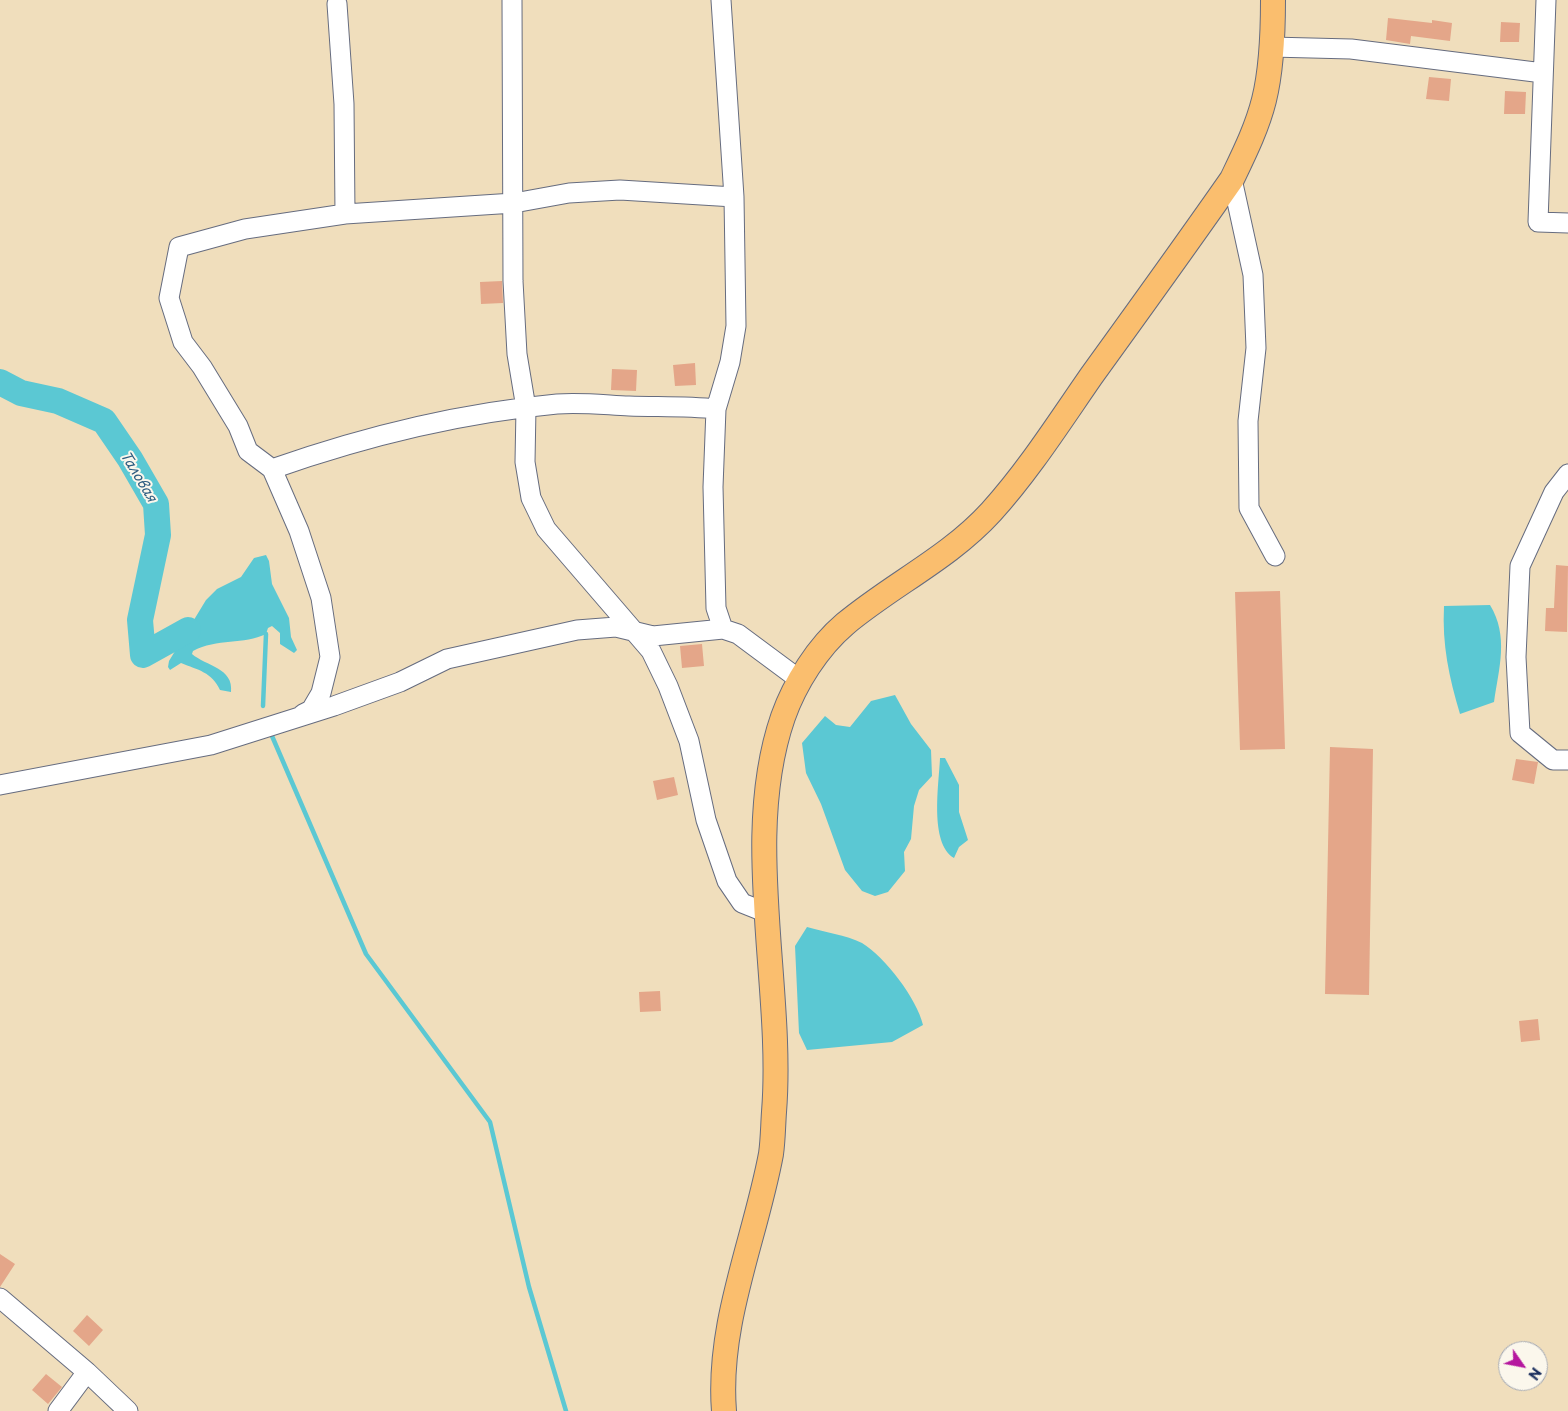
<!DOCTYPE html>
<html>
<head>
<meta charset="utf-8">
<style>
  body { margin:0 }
  #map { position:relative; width:1568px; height:1411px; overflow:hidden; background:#f0debc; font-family:"Playpen Sans",sans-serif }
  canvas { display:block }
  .north { position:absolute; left:1498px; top:1341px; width:50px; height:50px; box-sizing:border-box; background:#fbf7ec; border:1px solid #a1a7b3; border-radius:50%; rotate:123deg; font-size:14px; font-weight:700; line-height:20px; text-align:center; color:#1b2f5e }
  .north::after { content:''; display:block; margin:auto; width:18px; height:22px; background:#b5179e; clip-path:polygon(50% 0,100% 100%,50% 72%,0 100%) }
</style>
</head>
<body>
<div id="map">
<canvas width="1568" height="1411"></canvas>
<div class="north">N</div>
</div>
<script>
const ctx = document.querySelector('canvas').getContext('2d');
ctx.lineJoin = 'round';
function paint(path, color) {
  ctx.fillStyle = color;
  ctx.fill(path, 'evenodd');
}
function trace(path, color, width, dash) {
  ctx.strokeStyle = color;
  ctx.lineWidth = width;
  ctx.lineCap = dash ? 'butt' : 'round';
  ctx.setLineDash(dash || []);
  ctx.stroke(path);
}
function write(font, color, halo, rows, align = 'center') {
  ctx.font = font + ' "Playpen Sans",sans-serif';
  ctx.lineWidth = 4;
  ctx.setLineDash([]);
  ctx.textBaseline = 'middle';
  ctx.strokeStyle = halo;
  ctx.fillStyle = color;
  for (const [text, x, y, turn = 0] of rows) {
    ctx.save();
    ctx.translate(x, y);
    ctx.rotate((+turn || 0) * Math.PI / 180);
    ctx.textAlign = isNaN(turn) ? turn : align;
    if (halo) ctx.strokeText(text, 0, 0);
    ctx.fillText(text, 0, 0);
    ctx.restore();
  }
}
paint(new Path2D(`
  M266,555L269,561L272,584L289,618L291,637L297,650L294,653L280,644V633L272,626L268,628L266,634C244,645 217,638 193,651L192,654C206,666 234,668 231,692L220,690C212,672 198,670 181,663L170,670L168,667L169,661L206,600L217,589L241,577L254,558Z
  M1490,605C1509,636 1499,668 1494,702L1460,714C1449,677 1442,645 1444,606Z
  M895,695L911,724L931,750L932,776L919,790L914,806L911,839L904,852L905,871L888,892L875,896L862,891L845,870L821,804L806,773L802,743L825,716L836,725L850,727L871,701Z
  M940,758H945L959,785V812L968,840L959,847L954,858C929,843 939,784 940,758Z
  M807,927C824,932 846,935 862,943C885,957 917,999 923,1025L892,1042L807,1050L799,1033L795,946Z`), '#5bc8d3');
trace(new Path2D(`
  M263,706L266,634
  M272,736L366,954L490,1122L529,1287L566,1411`), '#5bc8d3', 4.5);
trace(new Path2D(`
  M0,382L21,393L58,401L104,421L130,459L156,504L158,535L140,620L143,655L188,630`), '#5bc8d3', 26);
paint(new Path2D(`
  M1388,18L1432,23V20L1452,23L1450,41L1411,36L1410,44L1386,40Z
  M1501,22L1520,23L1519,42H1500Z
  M1429,77L1451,79L1449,101L1426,99Z
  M1505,91L1526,92L1525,114H1504Z
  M502,281L503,303L481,304L480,282Z
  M695,363L696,385L675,386L673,365Z
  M612,369L637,370L636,391L611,390Z
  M1556,565L1568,566L1567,632L1545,631L1546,608H1554Z
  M1280,591L1285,749L1240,750L1235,592Z
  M702,644L704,666L682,668L680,646Z
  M1330,747L1373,749L1369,995L1325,994Z
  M1516,759L1538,762L1534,784L1512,780Z
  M674,777L678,795L657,800L653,781Z
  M660,991L661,1011L640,1012L639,992Z
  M1538,1019L1540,1040L1521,1042L1519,1021Z
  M0,1254L15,1264L0,1287Z
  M87,1315L103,1330L89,1346L73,1331Z
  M46,1374L62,1387L48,1404L32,1390Z`), '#e4a689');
const minor = new Path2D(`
  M512,0L513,281L517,354L526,408L525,462L531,498L546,529L651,651L668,686L689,741L706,820L727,881L742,903L767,913
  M721,0L734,197
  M1546,0L1538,222L1568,223
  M337,4L344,104L345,214
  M1271,47L1351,49L1543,73
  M1232,179L1253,275L1256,348L1248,421L1249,508L1275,556
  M716,409C687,406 658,407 629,406C606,405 580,402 557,404C460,413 363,437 272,469L248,451L238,426L202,367L183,342L169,298L179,247L245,229L345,214L514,203L569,193L620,190L734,197L736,326L730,362L716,409L713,487L716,608L723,629
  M272,469L299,531L321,598L330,657L321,693L311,710L303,714
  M1568,474L1554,492L1520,566L1516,657L1520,733L1553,760H1568
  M0,785L211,745L334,706L400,682L447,659L577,630L616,627L653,636L723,629L738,634L800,680
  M0,1298L87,1372
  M58,1411L87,1372L128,1411`);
const major = new Path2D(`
  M724,1411C717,1323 755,1240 771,1154C773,1140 773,1126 774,1112C784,987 741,838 783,717C795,683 818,647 845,624C893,584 949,558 991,512C1029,470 1060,421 1092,375C1139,310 1186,245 1232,179C1244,154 1257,128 1264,100C1272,68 1273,33 1273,0`);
trace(minor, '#666c7f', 21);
trace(major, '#666c7f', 26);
trace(minor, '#fff', 19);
trace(major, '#fabe6e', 24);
write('italic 14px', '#2e5d81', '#fbf7ec', [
  ["Таловая",138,477,59]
]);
</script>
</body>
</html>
